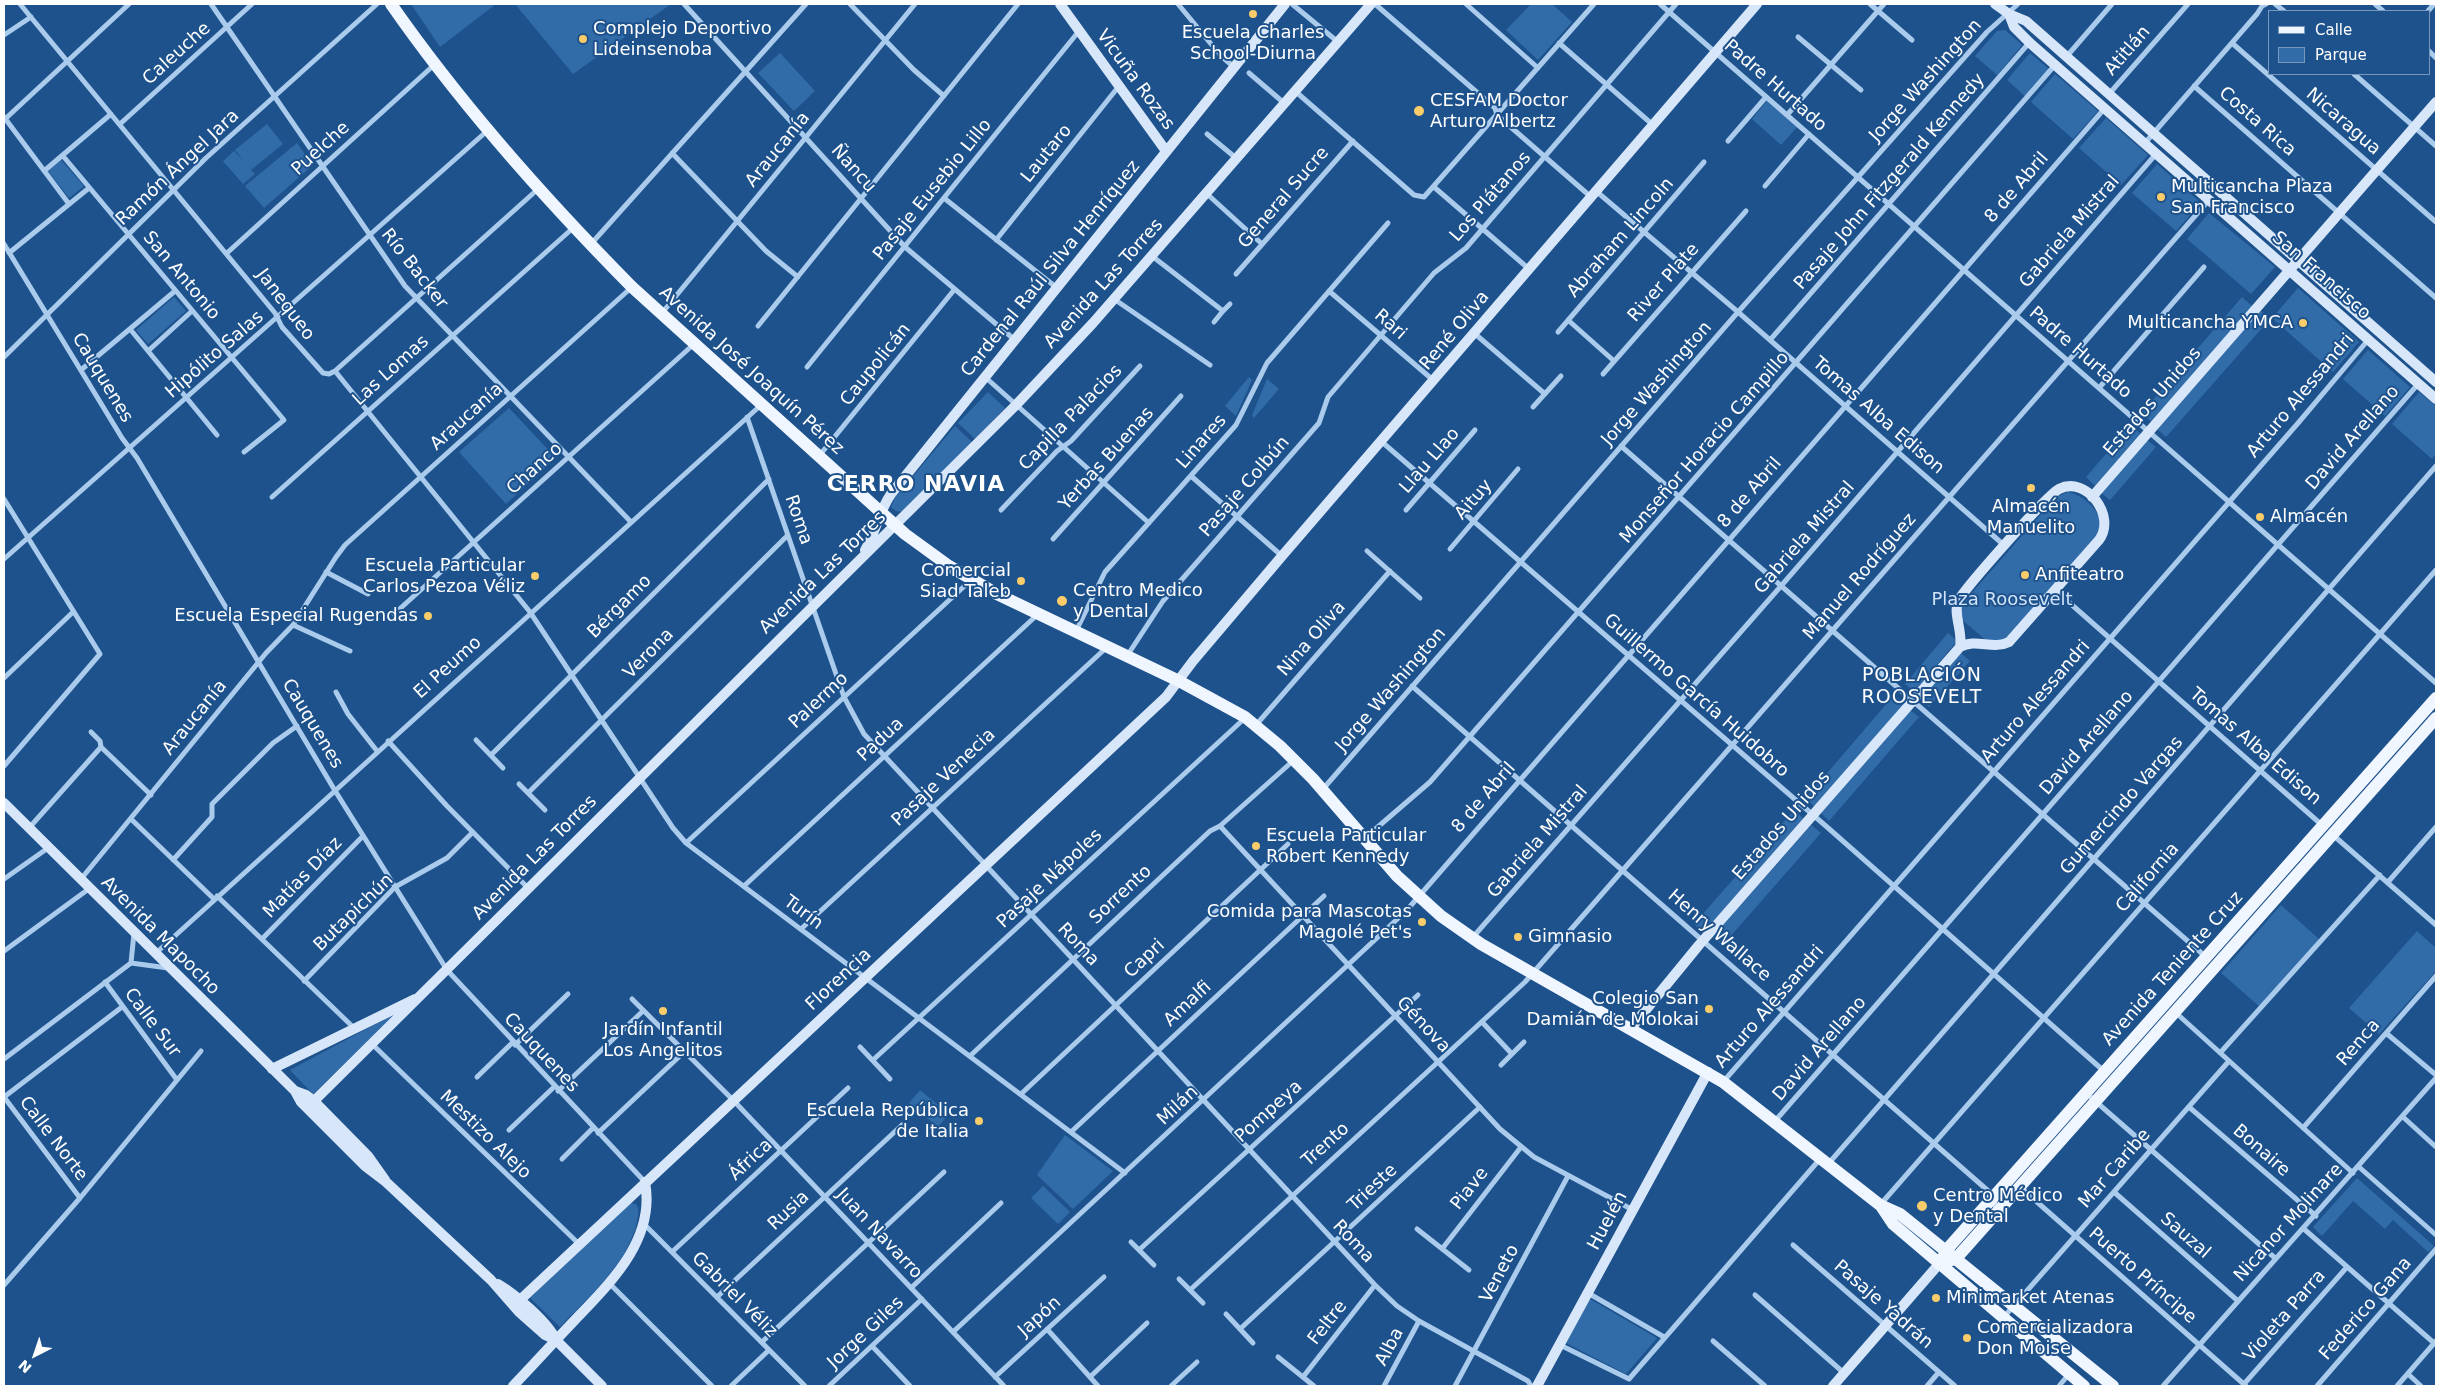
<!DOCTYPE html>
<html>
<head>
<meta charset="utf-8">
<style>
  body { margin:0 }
  #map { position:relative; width:2440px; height:1390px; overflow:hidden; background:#1e528c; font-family:"DejaVu Sans",sans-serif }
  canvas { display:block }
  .frame { position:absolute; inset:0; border:5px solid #fff; pointer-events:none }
  .legend { position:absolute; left:2268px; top:10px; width:162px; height:65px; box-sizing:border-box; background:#1e528c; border:1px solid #7897ba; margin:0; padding:6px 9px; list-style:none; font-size:15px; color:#fff }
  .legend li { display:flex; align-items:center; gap:10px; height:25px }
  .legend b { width:25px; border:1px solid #7897ba }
  .north { position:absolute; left:10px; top:1330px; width:50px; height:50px; -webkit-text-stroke:4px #1e528c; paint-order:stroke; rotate:221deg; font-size:14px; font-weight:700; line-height:20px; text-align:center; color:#fff }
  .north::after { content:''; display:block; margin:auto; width:18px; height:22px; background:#fff; clip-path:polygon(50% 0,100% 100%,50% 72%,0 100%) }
</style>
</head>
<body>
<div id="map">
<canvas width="2440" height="1390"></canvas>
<div class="frame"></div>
<ul class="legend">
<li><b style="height:6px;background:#f0f6ff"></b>Calle</li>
<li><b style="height:14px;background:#316ca9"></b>Parque</li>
</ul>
<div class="north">N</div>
</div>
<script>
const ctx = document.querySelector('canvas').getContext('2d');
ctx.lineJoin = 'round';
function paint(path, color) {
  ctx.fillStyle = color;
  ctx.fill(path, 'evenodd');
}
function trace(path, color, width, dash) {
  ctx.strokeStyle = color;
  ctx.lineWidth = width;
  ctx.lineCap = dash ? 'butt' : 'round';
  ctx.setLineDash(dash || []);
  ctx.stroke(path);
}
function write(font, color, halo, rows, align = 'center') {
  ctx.font = font + ' "DejaVu Sans",sans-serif';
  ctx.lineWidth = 4;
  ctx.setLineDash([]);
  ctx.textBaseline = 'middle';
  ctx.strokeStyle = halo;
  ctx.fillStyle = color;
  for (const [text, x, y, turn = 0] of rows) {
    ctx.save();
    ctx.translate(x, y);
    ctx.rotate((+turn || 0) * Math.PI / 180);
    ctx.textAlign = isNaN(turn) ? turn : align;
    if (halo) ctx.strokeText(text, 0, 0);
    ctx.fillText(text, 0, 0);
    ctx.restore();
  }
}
paint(new Path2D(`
  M411,4H496L440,47Z
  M515,4H671L573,74Z
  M1531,4H1552L1572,22L1538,60L1506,30Z
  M2005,30L2022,45L1997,75L1975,56L1997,31Z
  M780,53L815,91L794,111L758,73Z
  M2030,53L2050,70L2026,97L2007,80Z
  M2055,74L2098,111L2073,139L2031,102Z
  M1767,101L1797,127L1781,145L1752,119Z
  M2106,118L2148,155L2121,185L2079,148Z
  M267,124L283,144L251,170L255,174L243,184L223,161L234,151L244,161L235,150Z
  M297,143L313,165L264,208L245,186Z
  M61,160L84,186L69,198L48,171Z
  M2157,164L2201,203L2176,231L2132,193Z
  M2209,213L2275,267L2251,294L2187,239Z
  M2298,288L2359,342L2333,372L2272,318Z
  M174,297L186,311L148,344L136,330Z
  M2242,297L2252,306L2152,422L2141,414Z
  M2260,310L2270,319L2166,437L2157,429Z
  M2368,350L2410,387L2385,416L2343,379Z
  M1249,377L1252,380L1236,416L1225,406Z
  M1267,379L1279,389L1254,418L1252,415Z
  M988,392L1005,408L975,439L958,423Z
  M2419,392L2436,406V454L2432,459L2392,424Z
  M509,408L556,458L506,504L459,452Z
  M2131,425L2141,434L2095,486L2086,477Z
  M955,426L973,443L903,512L896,511L891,507L895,498Z
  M2147,440L2156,447L2110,500L2101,493Z
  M2068,492C2085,496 2095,507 2102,522L2099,534L2007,639L1987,641L1961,619L1962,604L2056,497Z
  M1948,633L1957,641L1914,692L1905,684Z
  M1961,653L1970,661L1929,707L1920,699Z
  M1894,695L1904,703L1815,807L1805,799Z
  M1910,710L1919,717L1829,821L1821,813Z
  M1794,810L1804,819L1705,933L1694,924Z
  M1811,825L1821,833L1722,946L1713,937Z
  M2281,905L2320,940L2260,1007L2221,973Z
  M2417,931L2436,948V971L2379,1034L2349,1008Z
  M398,1012L313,1094L290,1070Z
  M920,1090L949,1114L938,1127L909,1103Z
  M1065,1135L1113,1171L1073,1209L1037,1175Z
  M2357,1178L2434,1246L2428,1252L2393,1220L2385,1229L2353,1201L2322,1236L2313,1227Z
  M1043,1186L1070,1212L1058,1224L1031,1198Z
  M631,1203L636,1204C640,1210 638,1216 637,1222C627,1265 589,1296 560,1327L530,1298L623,1207Z
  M1590,1299L1657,1338L1626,1374L1566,1343Z`), '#316ca9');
trace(new Path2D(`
  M20,4L275,313L282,327L323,373L329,374L335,371L538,189
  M211,4L405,286L631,522
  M684,4L905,247L1015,340
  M850,4L914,70L944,96
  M1178,4L1221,56L1234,67
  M1292,4L1338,42
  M1375,4L1495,108L1497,115L1591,197
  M1466,4L1538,68
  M1660,4L2436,683
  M1870,4L1912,40
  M2275,4L2284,11
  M2375,4L2383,11
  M2428,11L2434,4
  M4,35L31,17
  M1798,37L1861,90
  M1559,43L1653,125
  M2232,43L2436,222
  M2429,51L2436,58
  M2067,56L2112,4
  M1249,73L1284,103
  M2354,74L2436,146
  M2194,86L2436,298
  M1295,91L1414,195L1424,197L1594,4
  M2109,94L2188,4
  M1787,115L1884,4
  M4,117L69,204
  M4,120L129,4
  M120,124L252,4
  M1207,134L1236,158
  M1728,141L1766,97
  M2145,143L2257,14L2262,6L2266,4
  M672,153L766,251L798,277
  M63,156L284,420L244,452
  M44,171L111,114
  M1765,186L1809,134
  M1434,187L1529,269
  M1596,191L1738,312L2005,546
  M1206,193L1262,244
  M944,198L1057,288
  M996,240L1119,86
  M4,244L122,438L137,458L334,789L447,970L645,1182
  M591,244L806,4
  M9,253L89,188
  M227,253L434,65
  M1152,256L1223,311L1214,322
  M1236,274L1353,141
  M1329,291L1433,380
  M1114,299L1210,365
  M1223,311L1230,304
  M662,313L915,4
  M1568,320L1614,361
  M758,326L1018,4
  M130,329L217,435
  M1558,332L1704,162
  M1474,333L1545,394
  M1770,340L2029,43
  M148,351L192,311
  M4,357L206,158L377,4
  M807,367L1079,31
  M81,370L175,291
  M335,371L530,612L673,828L686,843L1125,1173
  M1603,374L1746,211
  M985,377L1149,523
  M2099,388L2204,267
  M1533,407L1561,376
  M747,417L844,697L864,734L1375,1285L1397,1306L1419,1321L1528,1381L1531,1386
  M1382,442L1827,827L2105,1072
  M1621,446L2206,957
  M819,456L954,290
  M1191,476L1282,556
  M272,497L573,228
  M4,499L100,654L4,766
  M1001,510L1057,451L1071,441L1140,366
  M1406,510L1475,430
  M1053,539L1181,396
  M1450,549L1518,469
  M1367,551L1420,598
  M4,559L487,131
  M326,572L368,594
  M2055,590L2323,826
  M394,614L694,344
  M293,625L350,651
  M1076,631L1105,572L1236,425L1267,363L1388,223
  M1127,656L1163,601L1319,423L1328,397L1434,273L1466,248L1676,4
  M4,678L73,612
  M1412,686L1994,1196L1996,1212
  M336,692L348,714L377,751
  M1256,725L1390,571
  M91,732L100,741L101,747L151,795
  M476,740L503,768
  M388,741L447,806L528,888
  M491,755L769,479
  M519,784L545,810
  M1323,789L1738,312L1987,32L2018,4
  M528,793L788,535
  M131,819L214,899
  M1220,826L1500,1129L1534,1157L1633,1210
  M29,828L101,747
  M2333,835L2436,925
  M1365,838L1430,782L2055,65
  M686,843L971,580
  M173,860L212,817V804L273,743L297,726
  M4,879L48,848
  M81,879L266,653L293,625L336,557L345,545L632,287
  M2388,882L2436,827
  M744,886L1037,615
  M217,896L354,1028
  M801,929L1106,648
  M1473,937L1781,586L2156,154
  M262,939L363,836
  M4,951L90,888
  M156,953L761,405
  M131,963L168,968
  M304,981L395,887L447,858L473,832
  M105,982L177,1080
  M632,999L733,1100L1004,1386
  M2175,1012L2353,1173
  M1482,1022L1512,1054
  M2386,1033L2436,1075
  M373,1045L579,1244
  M515,1045L568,994
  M860,1047L890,1079
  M2220,1053L2380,875
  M970,1056L1210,831L1220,826L1294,760
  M4,1059L131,963L134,933
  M873,1060L1245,718
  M1501,1065L1524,1042
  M477,1077L512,1043
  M1723,1082L2299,422L2368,340
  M558,1091L643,1011
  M2086,1093L2275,1258
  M1021,1094L1288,844
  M4,1097L122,1007
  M4,1097L80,1198
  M2189,1107L2316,1216
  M2403,1117L2436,1147
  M1775,1121L2419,383
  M2303,1128L2436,976
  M509,1130L554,1087
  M1071,1132L1324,896
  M598,1133L684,1052
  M562,1159L593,1128
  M1829,1163L2436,466
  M2359,1167L2436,1235
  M2020,1187L2246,1386
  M2114,1192L2238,1301
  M1880,1205L2436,570
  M644,1224L805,1386
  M1417,1229L1469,1270
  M2304,1229L2434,1343
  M1131,1242L1154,1265
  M1793,1245L1955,1386
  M1442,1249L1521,1147
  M1139,1250L1418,995
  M672,1252L848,1088
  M1179,1279L1203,1303
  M609,1283L712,1386
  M4,1285L80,1198L201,1051
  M911,1288L1001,1203
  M1190,1290L1525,982L2209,200
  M1588,1293L1664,1337
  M1755,1295L1844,1373
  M717,1297L902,1125
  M1226,1314L1253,1343
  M2003,1318L2229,1061
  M1047,1329L1098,1386
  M1240,1329L1480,1107
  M953,1332L1407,910L2105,108
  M1713,1341L1765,1386
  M762,1342L944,1172
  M1560,1345L1629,1379L1820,1159
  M872,1346L910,1386
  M1278,1357L1314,1386
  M2408,1374L2421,1386
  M995,1377L1104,1277
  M1090,1377L1147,1323
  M1303,1377L1375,1285
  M2244,1384L2347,1267
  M731,1386L769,1350
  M829,1386L922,1299
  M1171,1386L1197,1362
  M1384,1386L1419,1321
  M1455,1386L1568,1176
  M1927,1386L1939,1372
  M2059,1386L2069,1374
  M2163,1386L2436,1078
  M2317,1386L2436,1249
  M2397,1386L2436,1341`), '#aacbec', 5);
trace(new Path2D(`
  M1060,4L1166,151
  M1995,4L2009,14L2026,21L2436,382
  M2009,14L2014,27L2030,43L2436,399
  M2092,497L2436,102
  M865,550C876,532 879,511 891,494L1285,4
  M4,803L295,1091L301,1102L365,1166L386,1182L491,1280L519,1312L545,1335L556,1340L602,1386
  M1631,1028L1699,945L1960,647C1976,638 1993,650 2009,642L2099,540C2117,516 2086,475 2059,489C2046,496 1966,587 1958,601C1953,615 1963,631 1960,647
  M272,1069L415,999
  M295,1091L306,1095L314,1101L368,1156L385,1180
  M314,1101L1016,405L1093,323L1371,4
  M498,1284C515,1294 548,1322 556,1340
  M520,1300L1166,697L1193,661L1282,556L1757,4
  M513,1386C533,1365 553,1343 573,1322C610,1283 656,1240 645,1182
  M1537,1386L1708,1072
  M1833,1386L1939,1264`), '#d7e7f9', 10);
trace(new Path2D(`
  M391,4C462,106 544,198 632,287L905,534L949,566L997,594L1179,681L1245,717L1280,746L1313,779L1397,876L1441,916L1481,944L1723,1082L1880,1205L1900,1214L2113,1386
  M1881,1206L1893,1224L2084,1386
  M1948,1261L1956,1259L1960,1254L2436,718
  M1939,1264L1950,1246L2436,698`), '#f0f6ff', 12);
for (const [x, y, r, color] of [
  [1253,14,5,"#fbcc6a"],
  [583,39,5,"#fbcc6a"],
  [1419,111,6,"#fbcc6a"],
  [2161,197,5,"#fbcc6a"],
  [2303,323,5,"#fbcc6a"],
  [2031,488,5,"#fbcc6a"],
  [2260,517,5,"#fbcc6a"],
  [2025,575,5,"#fbcc6a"],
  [535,576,5,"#fbcc6a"],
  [1021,581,5,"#fbcc6a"],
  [1062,601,6,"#fbcc6a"],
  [428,616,5,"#fbcc6a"],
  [1256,846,5,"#fbcc6a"],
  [1422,922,5,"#fbcc6a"],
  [1518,937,5,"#fbcc6a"],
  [1709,1009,5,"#fbcc6a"],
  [663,1011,5,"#fbcc6a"],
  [979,1121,5,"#fbcc6a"],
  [1922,1206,6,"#fbcc6a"],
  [1936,1298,5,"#fbcc6a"],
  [1967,1338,5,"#fbcc6a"]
]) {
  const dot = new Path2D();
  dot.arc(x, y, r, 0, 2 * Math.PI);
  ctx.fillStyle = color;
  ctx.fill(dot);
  trace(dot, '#1e528c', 2);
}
write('18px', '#fff', '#1e528c', [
  ["Complejo Deportivo",593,29],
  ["Lideinsenoba",593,50],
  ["Escuela Charles",1253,33,"center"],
  ["School-Diurna",1253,54,"center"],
  ["CESFAM Doctor",1430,101],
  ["Arturo Albertz",1430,122],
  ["Multicancha Plaza",2171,187],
  ["San Francisco",2171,208],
  ["Multicancha YMCA",2293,323,"right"],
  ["Almacén",2031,507,"center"],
  ["Manuelito",2031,528,"center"],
  ["Almacén",2270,517],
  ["Escuela Particular",525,566,"right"],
  ["Carlos Pezoa Véliz",525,587,"right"],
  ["Comercial",1011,571,"right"],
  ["Siad Taleb",1011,592,"right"],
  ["Anfiteatro",2035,575],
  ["Centro Medico",1073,591],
  ["y Dental",1073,612],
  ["Escuela Especial Rugendas",418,616,"right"],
  ["Escuela Particular",1266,836],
  ["Robert Kennedy",1266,857],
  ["Comida para Mascotas",1412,912,"right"],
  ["Magolé Pet's",1412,933,"right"],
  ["Gimnasio",1528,937],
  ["Colegio San",1699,999,"right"],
  ["Damián de Molokai",1699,1020,"right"],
  ["Jardín Infantil",663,1030,"center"],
  ["Los Angelitos",663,1051,"center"],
  ["Escuela República",969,1111,"right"],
  ["de Italia",969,1132,"right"],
  ["Centro Médico",1933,1196],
  ["y Dental",1933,1217],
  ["Minimarket Atenas",1946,1298],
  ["Comercializadora",1977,1328],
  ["Don Moise",1977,1349]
], 'left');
write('18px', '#fff', '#1e528c', [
  ["Atitlán",2128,51,-49],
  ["Caleuche",177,54,-42],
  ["Vicuña Rozas",1135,80,54],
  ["Jorge Washington",1926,81,-48],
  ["Padre Hurtado",1775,86,41],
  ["Costa Rica",2257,122,41],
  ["Nicaragua",2343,122,41],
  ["Puelche",321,149,-42],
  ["Araucanía",778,150,-51],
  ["Lautaro",1047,154,-51],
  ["Ramón Ángel Jara",178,168,-43],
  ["Ñancu",853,169,48],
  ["Pasaje John Fitzgerald Kennedy",1890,182,-49],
  ["8 de Abril",2017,188,-49],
  ["Pasaje Eusebio Lillo",933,190,-51],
  ["Los Plátanos",1491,197,-49],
  ["General Sucre",1284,198,-49],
  ["Gabriela Mistral",2070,232,-49],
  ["Abraham Lincoln",1621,238,-49],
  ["Río Backer",414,269,52],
  ["Cardenal Raúl Silva Henríquez",1051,269,-51],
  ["San Antonio",181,276,50],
  ["San Francisco",2321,276,41],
  ["River Plate",1664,283,-49],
  ["Avenida Las Torres",1104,284,-48],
  ["Janequeo",285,305,53],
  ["Rari",1390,325,41],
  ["René Oliva",1455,331,-50],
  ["Padre Hurtado",2080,353,41],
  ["Hipólito Salas",215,355,-41],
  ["Caupolicán",876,365,-51],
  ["Las Lomas",391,371,-42],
  ["Avenida José Joaquín Pérez",751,371,42],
  ["Cauquenes",102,378,59],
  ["Jorge Washington",1657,384,-49],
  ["Arturo Alessandri",2301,396,-50],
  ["Estados Unidos",2153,402,-49],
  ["Tomas Alba Edison",1878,416,41],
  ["Araucanía",467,417,-42],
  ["Capilla Palacios",1071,418,-46],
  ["David Arellano",2353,438,-49],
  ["Linares",1202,442,-49],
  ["Monseñor Horacio Campillo",1705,448,-49],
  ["Yerbas Buenas",1107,459,-48],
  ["Llau Llao",1430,461,-49],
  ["Chanco",535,469,-42],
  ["Pasaje Colbún",1245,487,-49],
  ["8 de Abril",1750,493,-49],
  ["Aituy",1474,500,-49],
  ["Roma",798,520,71],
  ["Gabriela Mistral",1805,538,-49],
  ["Avenida Las Torres",823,573,-44],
  ["Manuel Rodríguez",1860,577,-49],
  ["Bérgamo",620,607,-45],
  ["Nina Oliva",1312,639,-49],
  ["Verona",649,654,-45],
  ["El Peumo",448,668,-42],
  ["Jorge Washington",1391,690,-49],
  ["Guillermo García Huidobro",1696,696,41],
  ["Palermo",819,701,-43],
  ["Arturo Alessandri",2036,702,-49],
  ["Araucanía",195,718,-51],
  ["Cauquenes",312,724,59],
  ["Padua",881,740,-43],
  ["David Arellano",2087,743,-49],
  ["Tomas Alba Edison",2255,747,41],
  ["Pasaje Venecia",944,778,-43],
  ["8 de Abril",1484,798,-49],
  ["Gumercindo Vargas",2122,806,-49],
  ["Estados Unidos",1782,826,-49],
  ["Gabriela Mistral",1538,842,-49],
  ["Avenida Las Torres",535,858,-45],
  ["Matías Díaz",303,878,-46],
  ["California",2148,878,-49],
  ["Pasaje Nápoles",1050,879,-43],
  ["Sorrento",1121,895,-43],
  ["Butapichún",354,913,-44],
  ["Turín",803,913,37],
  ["Avenida Mapocho",160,936,45],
  ["Henry Wallace",1719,936,41],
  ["Roma",1078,945,47],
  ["Capri",1145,959,-43],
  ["Avenida Teniente Cruz",2173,969,-48],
  ["Florencia",839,980,-43],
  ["Amalfi",1188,1004,-43],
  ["Arturo Alessandri",1770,1007,-49],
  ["Calle Sur",152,1023,53],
  ["Génova",1423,1025,47],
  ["Renca",2359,1043,-49],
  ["David Arellano",1820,1049,-49],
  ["Cauquenes",541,1053,47],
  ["Milán",1178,1106,-43],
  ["Pompeya",1269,1112,-42],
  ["Mestizo Alejo",485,1135,44],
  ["Calle Norte",53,1139,53],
  ["Trento",1326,1145,-42],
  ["Bonaire",2261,1151,41],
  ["África",751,1160,-43],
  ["Mar Caribe",2115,1169,-49],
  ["Trieste",1373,1188,-43],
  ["Piave",1470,1189,-52],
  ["Rusia",789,1211,-43],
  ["Huelén",1608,1221,-62],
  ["Nicanor Molinare",2289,1223,-48],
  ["Juan Navarro",879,1234,47],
  ["Sauzal",2185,1236,41],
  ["Roma",1353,1242,47],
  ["Veneto",1500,1274,-62],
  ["Puerto Príncipe",2142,1276,41],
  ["Gabriel Véliz",734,1295,45],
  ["Pasaje Yadrán",1883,1305,41],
  ["Federico Gana",2366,1309,-49],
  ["Violeta Parra",2285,1316,-49],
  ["Japón",1040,1317,-42],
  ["Feltre",1328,1323,-52],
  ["Jorge Giles",866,1333,-43],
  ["Alba",1390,1347,-62]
]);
write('18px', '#d0e4f9', '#1e528c', [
  ["Plaza Roosevelt",2002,600]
]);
ctx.letterSpacing = '1px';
write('19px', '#fff', '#1e528c', [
  ["POBLACIÓN",1922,676],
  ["ROOSEVELT",1922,698]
]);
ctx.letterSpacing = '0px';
ctx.letterSpacing = '1px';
write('bold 22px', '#fff', '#1e528c', [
  ["CERRO NAVIA",916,485]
]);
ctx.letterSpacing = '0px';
</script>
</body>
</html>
